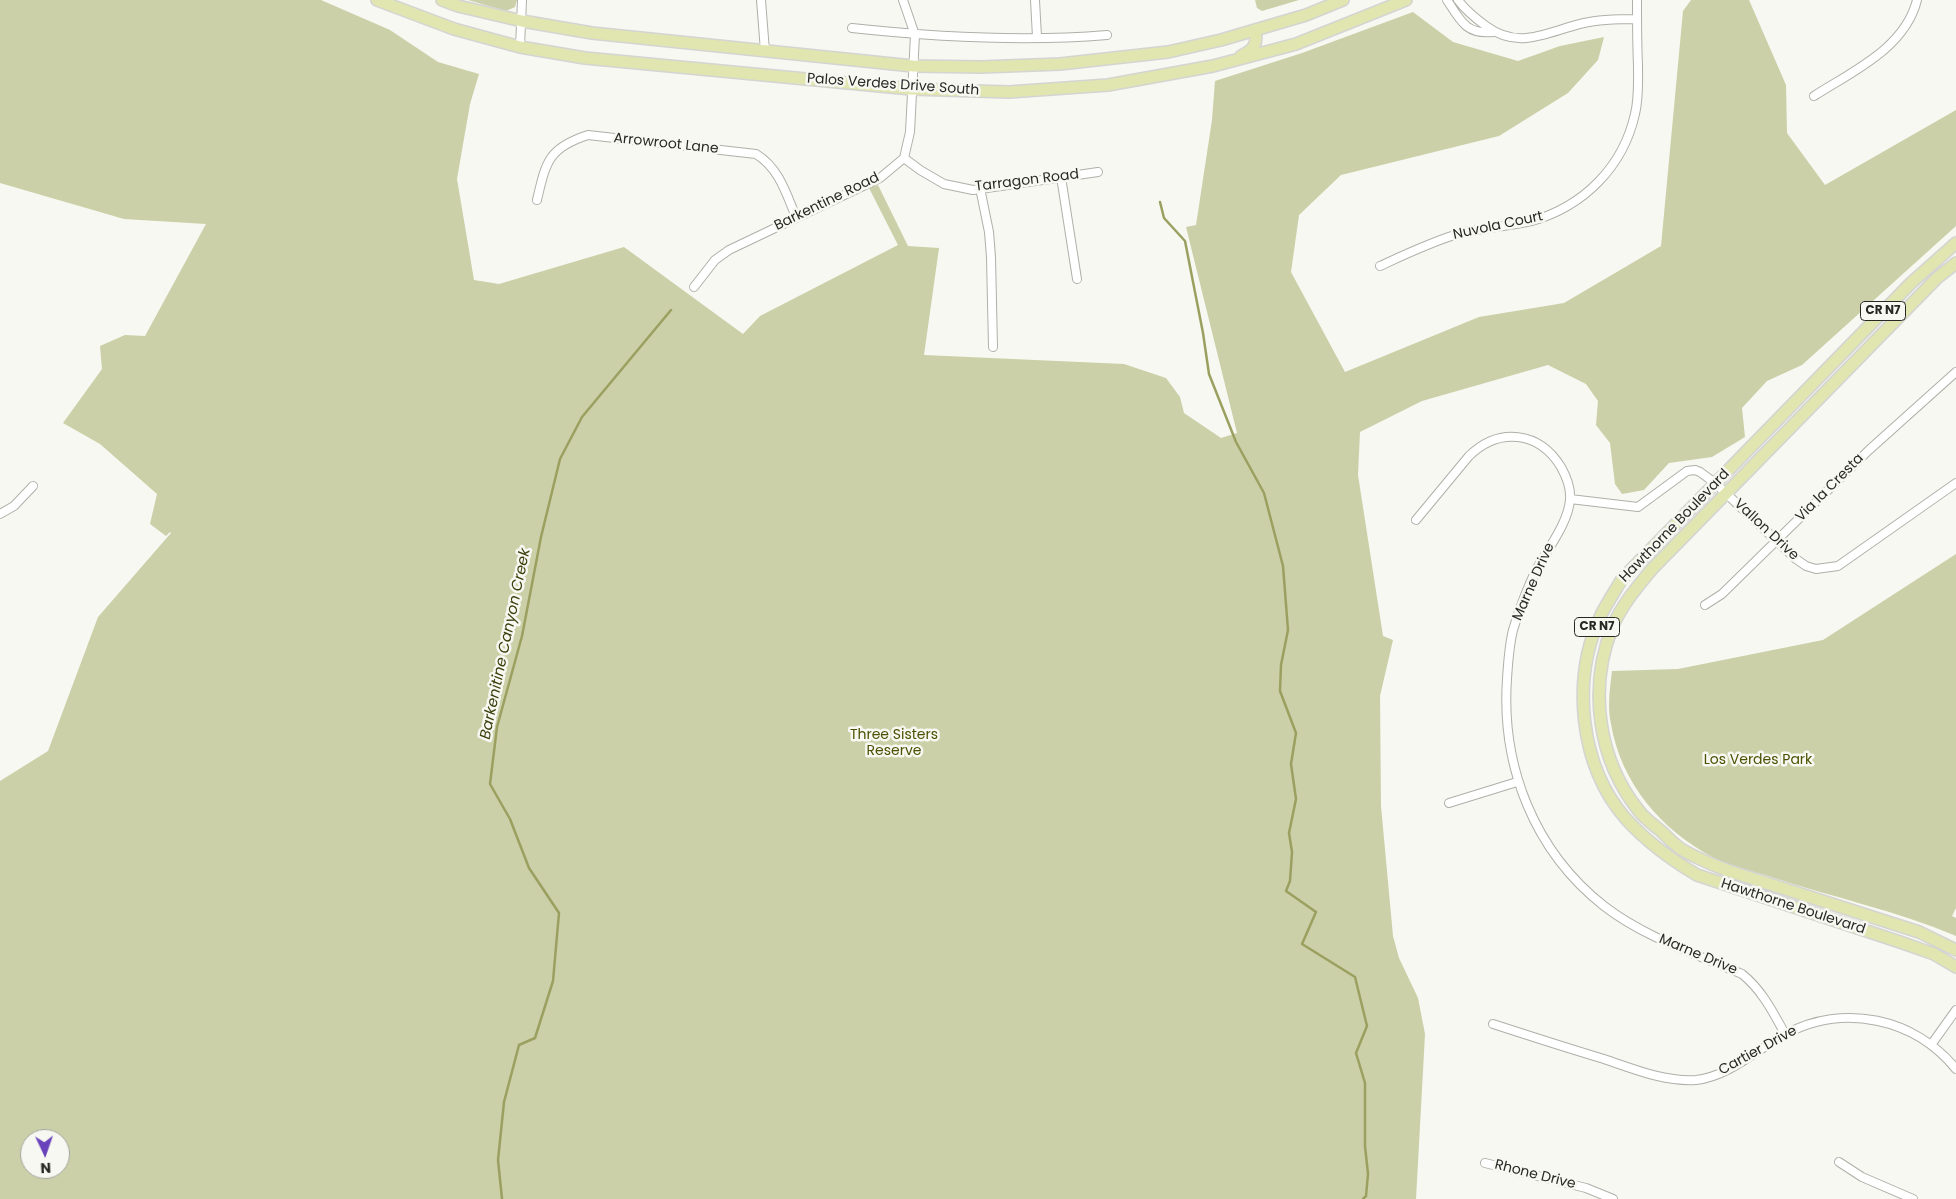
<!DOCTYPE html>
<html>
<head>
<meta charset="utf-8">
<style>
  body { margin:0 }
  #map { position:relative; width:1956px; height:1199px; overflow:hidden; background:#f7f8f1; font-family:Poppins,sans-serif }
  canvas { display:block }
  .north { position:absolute; left:20px; top:1129px; width:50px; height:50px; box-sizing:border-box; background:#f7f8f1; border:1px solid #a4a59f; border-radius:50%; rotate:177deg; font-size:14px; font-weight:700; line-height:20px; text-align:center; color:#282825 }
  .north::after { content:''; display:block; margin:auto; width:18px; height:22px; background:#6843bb; clip-path:polygon(50% 0,100% 100%,50% 72%,0 100%) }
</style>
</head>
<body>
<div id="map">
<canvas width="1956" height="1199"></canvas>
<div class="north">N</div>
</div>
<script>
const ctx = document.querySelector('canvas').getContext('2d');
ctx.lineJoin = 'round';
function paint(path, color) {
  ctx.fillStyle = color;
  ctx.fill(path, 'evenodd');
}
function trace(path, color, width, dash) {
  ctx.strokeStyle = color;
  ctx.lineWidth = width;
  ctx.lineCap = dash ? 'butt' : 'round';
  ctx.setLineDash(dash || []);
  ctx.stroke(path);
}
function write(font, color, halo, rows, align = 'center') {
  ctx.font = font + ' Poppins,sans-serif';
  ctx.lineWidth = 5;
  ctx.setLineDash([]);
  ctx.textBaseline = 'middle';
  ctx.strokeStyle = halo;
  ctx.fillStyle = color;
  for (const [text, x, y, turn = 0] of rows) {
    ctx.save();
    ctx.translate(x, y);
    ctx.rotate((+turn || 0) * Math.PI / 180);
    ctx.textAlign = isNaN(turn) ? turn : align;
    if (halo) ctx.strokeText(text, 0, 0);
    ctx.fillText(text, 0, 0);
    ctx.restore();
  }
}
paint(new Path2D(`
  M0,0H321L390,30L438,62L479,74L470,104L457,179L474,280L499,284L624,247L743,334L760,316L898,245L869,188L878,185L908,246L939,248L924,355L1124,364L1166,378L1180,397L1184,413L1221,438L1237,433L1186,227L1196,225L1212,120L1215,81L1302,53L1413,12L1453,42L1518,61L1560,46L1604,37L1598,60L1568,93L1499,136L1341,175L1299,215L1291,272L1345,372L1479,317L1564,303L1661,246L1683,11L1691,0H1749L1786,85L1787,133L1825,185L1956,110V226L1802,365L1767,381L1742,408L1745,437L1712,457L1669,463L1644,490L1622,494L1615,484L1610,443L1596,425L1598,401L1586,384L1548,365L1422,401L1360,432L1358,475L1383,636L1393,640L1380,696L1381,806L1393,936L1399,958L1418,998L1425,1034L1416,1199H0V781L48,751L98,617L171,533L170,532L166,536L150,524L157,494L100,444L63,423L102,369L100,346L125,335L145,336L206,224L124,219L0,183ZM30,1139H60V1169H30Z
  M468,0H517L515,7L506,11Z
  M1255,0H1299L1262,11L1257,8Z
  M1956,554V908L1952,916L1956,918V936C1897,911 1832,897 1771,877C1753,871 1731,867 1714,858C1661,830 1621,783 1611,724C1607,707 1610,688 1612,671L1678,669L1823,640Z`), '#cbd0a8');
trace(new Path2D(`
  M1160,202L1164,218L1185,241L1203,333L1209,374L1236,442L1264,493L1283,566L1288,630L1281,665L1280,691L1296,733L1291,764L1296,799L1289,833L1292,852L1290,881L1286,891L1316,912L1302,944L1355,977L1367,1026L1356,1053L1365,1083V1146L1368,1174L1366,1196L1363,1199
  M502,1199L498,1160L504,1102L519,1045L535,1038L553,981L559,913L529,868L510,819L490,784L497,727L522,636L541,537L560,459L582,417L671,310`), '#9ba060', 2.5);
const street = new Path2D(`
  M761,0L765,51
  M1035,0L1037,37
  M1447,0C1460,20 1466,35 1493,32
  M1458,0C1466,11 1475,18 1486,26C1520,51 1548,31 1584,23C1601,19 1619,19 1637,19
  M852,28C935,37 1023,42 1107,35
  M520,47L522,0
  M1814,96C1853,71 1905,48 1917,0
  M904,158L920,170L944,184L973,190L1098,172
  M1061,177L1077,279
  M980,188L989,232L991,257L993,347
  M537,200C546,162 548,148 588,135L756,154C779,168 786,193 796,217
  M1380,266C1406,254 1433,241 1461,233C1484,227 1509,227 1532,221C1584,206 1623,167 1635,114C1639,98 1638,81 1638,65C1637,43 1637,22 1637,0
  M694,287L715,260L729,250L880,178L904,158L910,132L915,35L903,0
  M1570,499L1638,507L1687,471L1695,470L1700,472L1715,483L1796,559L1806,566L1816,569L1838,566L1956,483
  M0,514L14,506L33,486
  M1416,520L1469,456C1499,427 1539,431 1561,467C1566,476 1571,488 1570,499C1569,522 1547,550 1536,570C1527,589 1519,610 1513,630C1509,646 1508,663 1507,679C1501,766 1534,851 1604,906C1644,937 1696,954 1742,974C1762,990 1773,1012 1785,1034
  M1705,605L1722,594L1869,450L1956,372
  M1449,803L1517,782
  M1493,1024C1530,1036 1567,1048 1604,1059C1634,1069 1664,1082 1696,1080C1730,1076 1757,1049 1786,1034C1843,1003 1915,1018 1956,1069
  M1931,1045L1956,1010
  M1839,1162L1862,1177L1913,1199
  M1485,1163L1586,1188L1613,1199`);
const primary = new Path2D(`
  M377,0L454,29L520,47L585,58L911,89L1009,92L1108,85L1213,66L1296,44L1406,0
  M442,0L458,6L522,21L592,33L913,66L981,67L1060,64L1168,52L1221,40L1306,15L1343,0
  M1241,56C1254,50 1258,44 1255,30
  M1956,243L1911,283L1622,579C1615,591 1607,603 1601,615C1571,679 1579,765 1626,819C1647,842 1670,859 1697,875L1900,942L1934,954L1956,967
  M1956,263L1937,278L1652,569C1637,587 1621,606 1612,628C1588,689 1598,760 1639,811C1645,819 1654,825 1661,831C1667,837 1674,844 1681,849C1696,858 1713,865 1729,871L1919,932L1956,950`);
trace(street, '#afb0a9', 10);
trace(primary, '#d4d4d3', 14);
trace(street, '#fff', 8);
trace(primary, '#e1e6b0', 11);
for (const [x, y, w] of [
  [1883,311,45],
  [1597,627,45]
]) {
  const box = new Path2D();
  box.roundRect(x - w / 2, y - 9.5, w, 19, 4);
  ctx.fillStyle = '#f7f8f1';
  ctx.fill(box);
  trace(box, '#282825', 1);
}
write('bold 12px', '#282825', null, [
  ["CR N7",1883,311],
  ["CR N7",1597,627]
]);
write('14px', '#282825', '#f7f8f1', [
  ["Palos Verdes Drive South",893,85,4],
  ["Arrowroot Lane",666,144,6],
  ["Tarragon Road",1027,181,-7],
  ["Barkentine Road",827,202,-26],
  ["Nuvola Court",1498,226,-12],
  ["Via la Cresta",1830,488,-45],
  ["Hawthorne Boulevard",1675,526,-46],
  ["Vallon Drive",1766,530,43],
  ["Marne Drive",1534,582,-66],
  ["Hawthorne Boulevard",1793,907,18],
  ["Marne Drive",1698,955,23],
  ["Cartier Drive",1758,1051,-29],
  ["Rhone Drive",1535,1175,14]
]);
write('14px', '#4c5000', '#f7f8f1', [
  ["Three Sisters",894,735],
  ["Reserve",894,751],
  ["Los Verdes Park",1758,760]
]);
write('italic 15px', '#3c3f0c', '#f7f8f1', [
  ["Barkenitine Canyon Creek",506,644,-78]
]);
</script>
</body>
</html>
